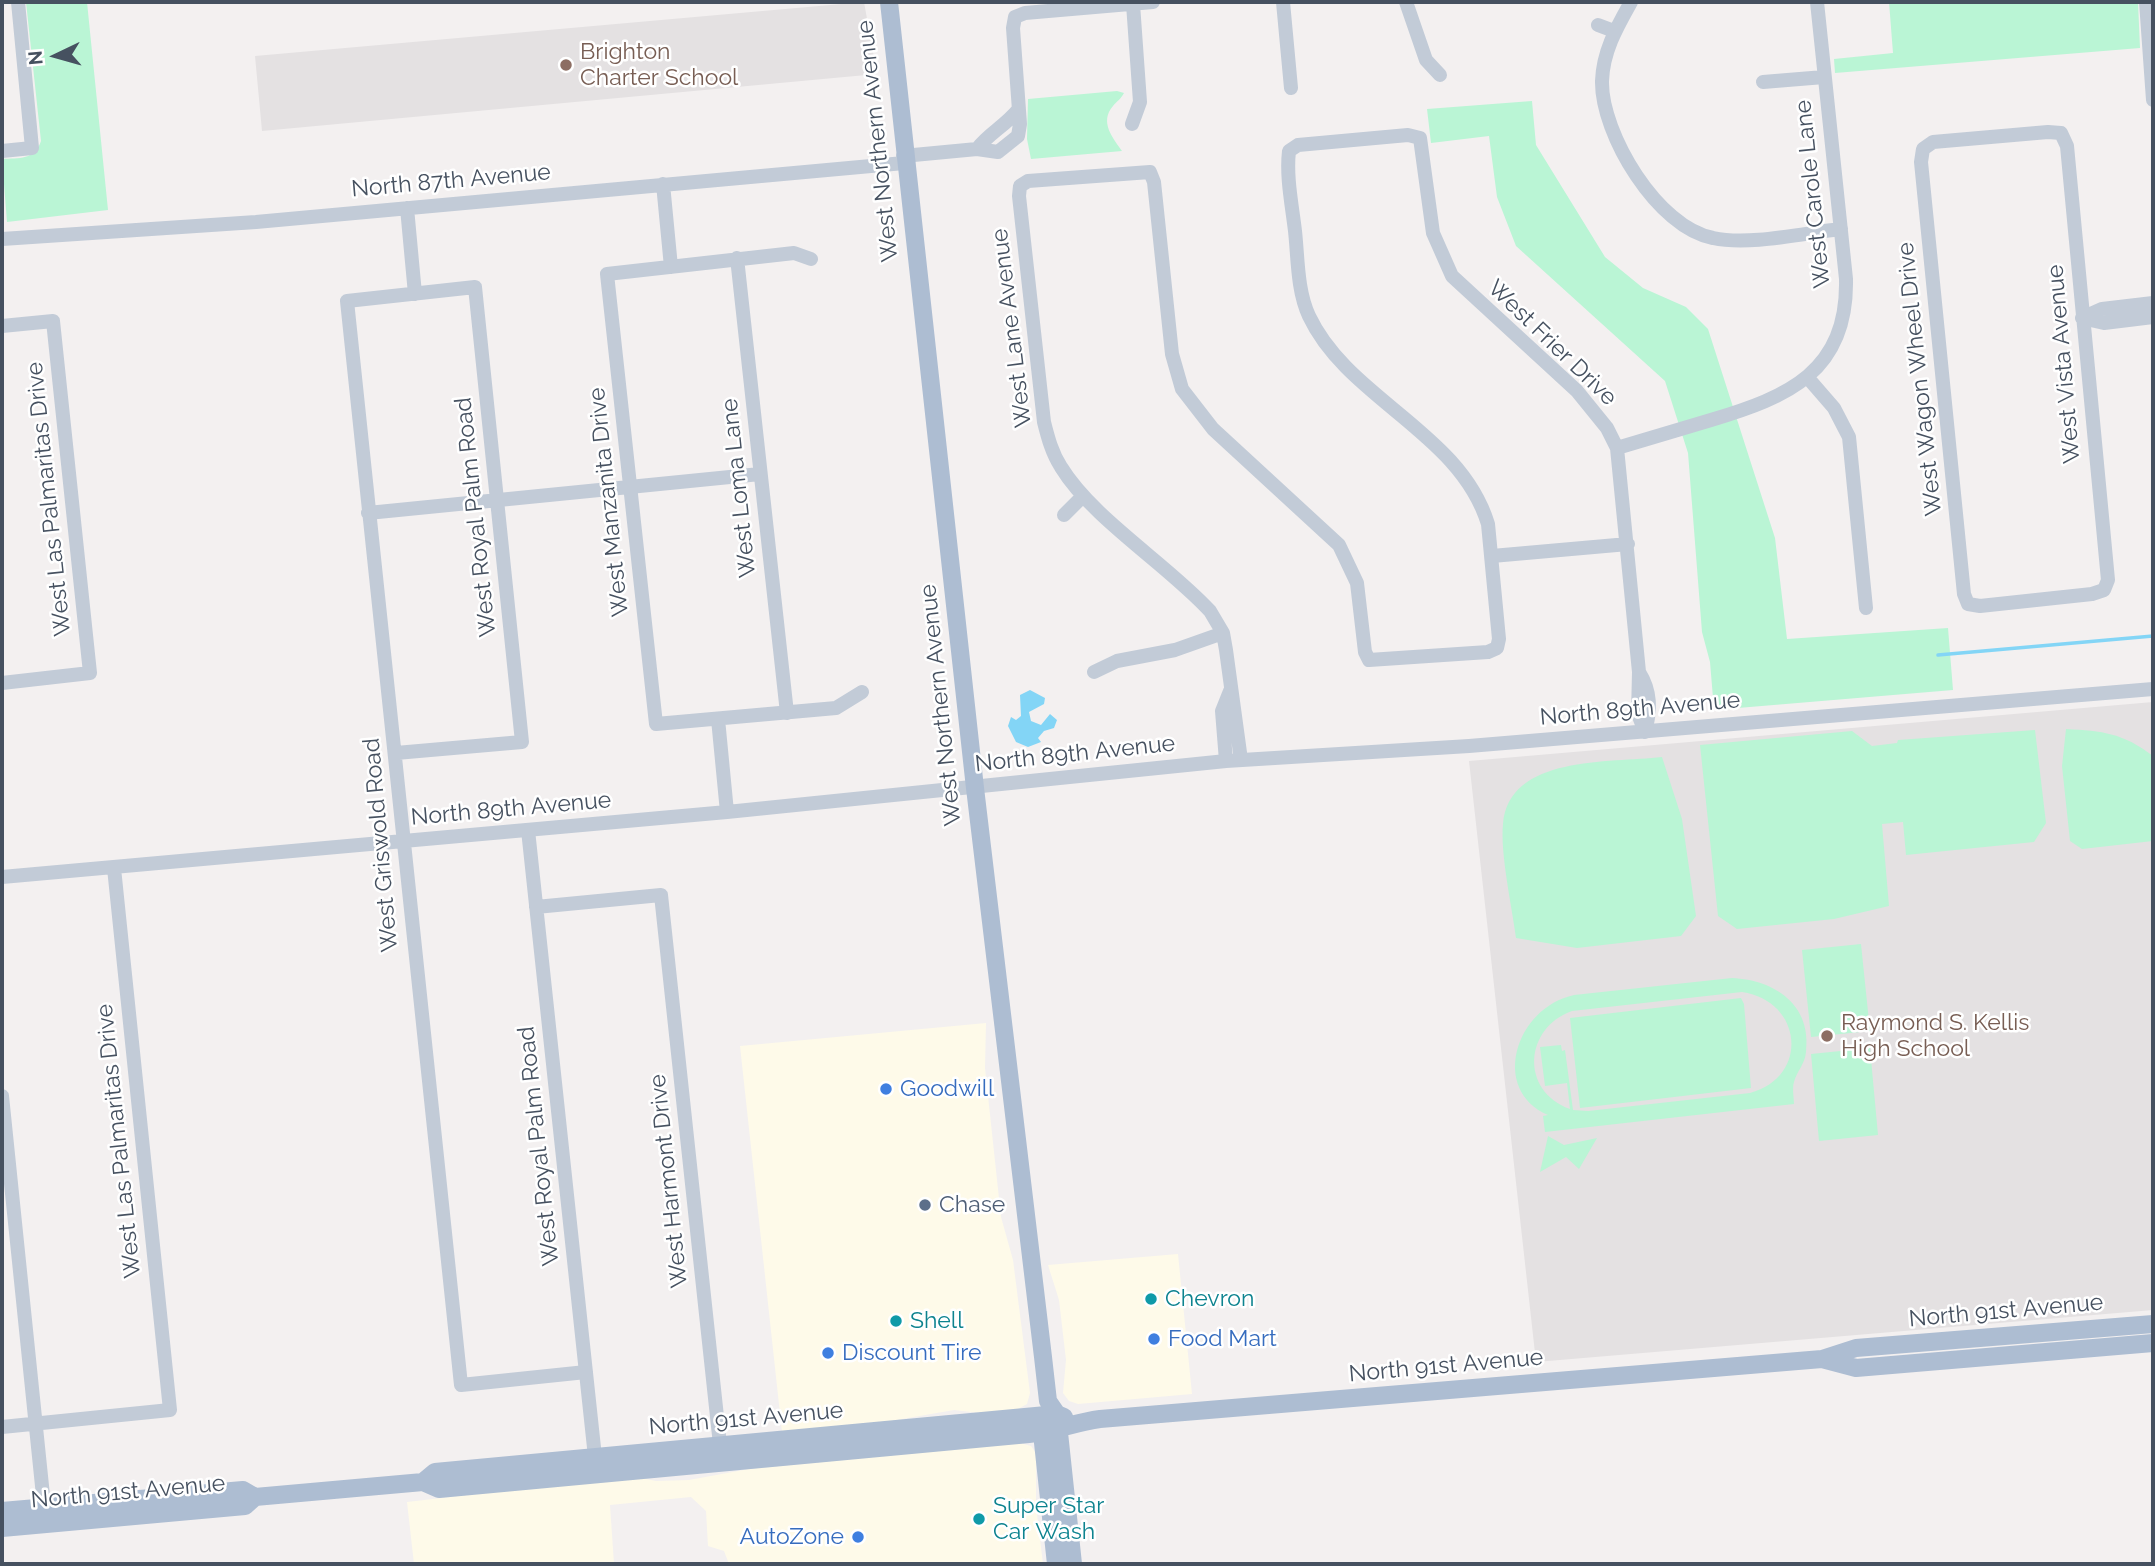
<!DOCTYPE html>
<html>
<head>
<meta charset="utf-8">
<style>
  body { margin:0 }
  #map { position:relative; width:2155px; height:1566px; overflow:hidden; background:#f3f0f0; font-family:Raleway,sans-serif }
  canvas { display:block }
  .frame { position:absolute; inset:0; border:4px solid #465160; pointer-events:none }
  .north { position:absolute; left:21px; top:21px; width:70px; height:70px; -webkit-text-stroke:5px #fff; paint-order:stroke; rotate:265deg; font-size:19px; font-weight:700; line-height:28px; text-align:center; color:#465160 }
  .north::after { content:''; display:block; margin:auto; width:24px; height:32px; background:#465160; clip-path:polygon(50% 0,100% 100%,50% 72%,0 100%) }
</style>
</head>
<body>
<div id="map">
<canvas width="2155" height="1566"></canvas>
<div class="frame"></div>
<div class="north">N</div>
</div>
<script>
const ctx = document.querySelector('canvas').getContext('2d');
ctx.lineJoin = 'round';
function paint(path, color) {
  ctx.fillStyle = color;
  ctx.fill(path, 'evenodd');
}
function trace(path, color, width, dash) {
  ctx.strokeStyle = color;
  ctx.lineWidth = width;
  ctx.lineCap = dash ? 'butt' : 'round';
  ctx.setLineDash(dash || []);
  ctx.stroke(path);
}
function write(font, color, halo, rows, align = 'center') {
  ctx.font = font + ' Raleway,sans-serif';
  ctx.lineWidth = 5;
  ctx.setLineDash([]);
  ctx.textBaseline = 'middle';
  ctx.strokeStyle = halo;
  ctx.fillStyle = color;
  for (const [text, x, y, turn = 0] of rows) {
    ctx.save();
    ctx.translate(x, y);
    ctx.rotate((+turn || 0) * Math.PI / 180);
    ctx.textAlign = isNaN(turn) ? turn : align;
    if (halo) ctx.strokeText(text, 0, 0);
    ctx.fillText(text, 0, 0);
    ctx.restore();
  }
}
paint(new Path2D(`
  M986,1023L985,1068L1001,1217L1013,1260L1030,1393L1027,1404L1016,1410L988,1414L954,1410L879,1423L782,1432L740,1046Z
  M1178,1254L1192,1394L1078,1404L1069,1401L1063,1393L1066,1360L1059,1300L1048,1265Z
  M1020,1443L1031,1446L1036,1453V1506L1043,1564H729L724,1551L708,1546L706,1511L691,1497L610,1505L614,1564H414L407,1502L631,1476L656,1481L689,1480L749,1469Z`), '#fefae9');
paint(new Path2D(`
  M864,2L877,74L262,131L255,56Z
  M2153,702V1310L1536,1362L1469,761Z`), '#e4e1e2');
paint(new Path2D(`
  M26,2H87L108,210L7,222L2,159C19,158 35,160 41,141Z
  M1889,2H2138L2140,48L1835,73L1834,59L1893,53Z
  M1117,91L1124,93C1121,99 1117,101 1113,106C1099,122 1113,138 1122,151L1031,159L1027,139L1028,99Z
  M1532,101L1536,145L1605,257L1643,288L1686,307L1708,329L1775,538L1787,639L1948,628L1953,690L1714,710L1710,662L1702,632L1688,453L1665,381L1516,246L1497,197L1489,136L1431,143L1427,109Z
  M2066,729C2103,731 2123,733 2153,756V841L2082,849L2070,841L2062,766Z
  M2035,730L2046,823L2034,842L1906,855L1903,822L1882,824L1889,906L1834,919L1737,929L1718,916L1700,745L1852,731L1872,746L1897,743L1898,740Z
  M1662,757L1682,819L1696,916L1681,936L1577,948L1516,938C1512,907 1500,853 1503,824C1509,755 1609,763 1662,757Z
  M1861,944L1870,1031L1811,1037L1802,950Z
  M1732,978C1775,980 1812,1005 1806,1052C1805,1064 1797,1071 1794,1082C1792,1088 1794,1098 1794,1104L1545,1132L1543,1116L1548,1115C1490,1090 1515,1008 1574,995ZM1742,992C1803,1001 1810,1077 1750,1093L1588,1111L1573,1110L1565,1050L1562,1051L1561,1045L1540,1047L1545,1086L1567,1083L1570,1109C1520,1091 1524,1028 1572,1011Z
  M1741,998L1744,1004L1751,1088L1580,1108L1570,1018Z
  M1870,1048L1878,1135L1819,1141L1811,1054Z
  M1548,1136L1564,1145L1597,1138L1579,1169L1566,1157L1540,1172Z`), '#baf5d5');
paint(new Path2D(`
  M1030,690L1045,698L1044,704L1029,712L1031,721L1041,725L1050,714L1057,720L1054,728L1044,731L1038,738L1041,742L1028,747L1016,742L1008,726L1011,717L1016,720L1021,716L1020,695Z`), '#83d5f6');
trace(new Path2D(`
  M1938,655L2153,636`), '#83d5f6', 3.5);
trace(new Path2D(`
  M1283,2L1291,88
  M1406,2L1426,60L1440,75
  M1631,2C1617,27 1603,51 1602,81C1601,134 1658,228 1713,238C1749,246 1804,233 1841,229
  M2146,2L2153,100
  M1598,25L1614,31
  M1763,82L1824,77
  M1132,124L1140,102L1133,4
  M2048,132L2061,133L2067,146L2108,580L2104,590L2092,594L1980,606L1968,604L1964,594L1921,162L1923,149L1933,142Z
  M977,149C988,134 1005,126 1018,110
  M2,151L32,148L18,2
  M903,156L977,149L998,152L1018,136L1020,124L1013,28L1015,17L1025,13L1153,2
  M663,184L671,267
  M407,208L415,294
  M2,239L256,222L904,163
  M737,258L787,713
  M811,259L794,253L607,274L656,724L836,708L862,692
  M2082,318L2102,309L2153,303
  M2082,318L2104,323L2153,317
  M2,326L53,321L90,673L2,683
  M1808,378L1834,408L1849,437L1866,608
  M1617,448C1648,439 1680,429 1711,420C1788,397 1848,372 1846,279L1817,2
  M368,513L760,474
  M1064,515L1083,496
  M1492,556L1628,544
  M1094,672L1117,661L1175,650L1223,633
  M1639,672C1651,691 1651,710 1645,732
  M718,719L727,812
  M396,753L522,742L475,287L347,301L461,1385L586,1372
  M1241,760L1226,650L1223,633L1210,611C1168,565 1092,518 1061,467C1052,453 1048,438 1044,422L1019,196L1020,186L1028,181L1150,172L1154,182L1172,354L1182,389L1213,429L1339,545L1357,583L1365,652L1369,660L1488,652L1497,648L1499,639L1488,524C1460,432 1348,399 1309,316C1297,290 1298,258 1295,231C1292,205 1286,177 1289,151L1298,145L1408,135L1420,138L1433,233L1452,276L1577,391L1607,428L1617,448L1639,672L1638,714L1645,732
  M1226,761L1222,711L1230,691
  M528,830L595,1457
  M2,877L727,812L1226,761L1469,746L2153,689
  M536,907L661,895L721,1454
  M2,1096L45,1515
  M2,1427L170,1410L114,868`), '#c2cbd7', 14);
trace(new Path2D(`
  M889,2L975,788L1043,1357L1048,1401L1057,1414L1073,1564
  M1822,1359L1856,1368L2153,1343
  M1041,1424L1056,1564
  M423,1482L435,1472L1057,1414L1064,1417
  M2,1511L243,1490L255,1497L423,1482L439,1489L1029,1434C1054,1432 1075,1422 1100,1419L1822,1359L1856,1348L2153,1324
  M2,1528L245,1506L255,1497`), '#adbdd2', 18);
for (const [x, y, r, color] of [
  [566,65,7,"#8d6e63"],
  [1827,1036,7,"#8d6e63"],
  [886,1089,7,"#3f7fe0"],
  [925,1205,7,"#5c6f8a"],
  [1151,1299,7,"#0f9aa8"],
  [896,1321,7,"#0f9aa8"],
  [1154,1339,7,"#3f7fe0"],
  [828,1353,7,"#3f7fe0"],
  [979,1519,7,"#0f9aa8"],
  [858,1537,7,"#3f7fe0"]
]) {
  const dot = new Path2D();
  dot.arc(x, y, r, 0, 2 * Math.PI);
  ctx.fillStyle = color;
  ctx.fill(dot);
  trace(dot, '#fff', 2.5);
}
write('23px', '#785e54', '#fff', [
  ["Brighton",580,52],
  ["Charter School",580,78],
  ["Raymond S. Kellis",1841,1023],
  ["High School",1841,1049]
], 'left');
write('23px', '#465160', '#fff', [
  ["West Northern Avenue",878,141,-96],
  ["North 87th Avenue",451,181,-5],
  ["West Carole Lane",1813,194,-96],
  ["West Lane Avenue",1012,328,-97],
  ["West Frier Drive",1552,343,44],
  ["West Vista Avenue",2064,364,-95],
  ["West Wagon Wheel Drive",1920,379,-96],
  ["West Loma Lane",739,488,-96],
  ["West Las Palmaritas Drive",49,499,-96],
  ["West Manzanita Drive",609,502,-96],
  ["West Royal Palm Road",476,517,-96],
  ["West Northern Avenue",941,705,-96],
  ["North 89th Avenue",1640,709,-5],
  ["North 89th Avenue",1075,754,-6],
  ["North 89th Avenue",511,809,-5],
  ["West Griswold Road",381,845,-95],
  ["West Las Palmaritas Drive",119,1141,-96],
  ["West Royal Palm Road",539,1146,-96],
  ["West Harmont Drive",669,1181,-96],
  ["North 91st Avenue",2006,1311,-5],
  ["North 91st Avenue",1446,1366,-5],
  ["North 91st Avenue",746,1419,-5],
  ["North 91st Avenue",128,1492,-5]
]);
write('23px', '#366cbe', '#fff', [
  ["Goodwill",900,1089],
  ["Food Mart",1168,1339],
  ["Discount Tire",842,1353],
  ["AutoZone",844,1537,"right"]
], 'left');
write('23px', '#4e5e75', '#fff', [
  ["Chase",939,1205]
], 'left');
write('23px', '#0d838f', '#fff', [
  ["Chevron",1165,1299],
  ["Shell",910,1321],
  ["Super Star",993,1506],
  ["Car Wash",993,1532]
], 'left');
</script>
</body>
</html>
